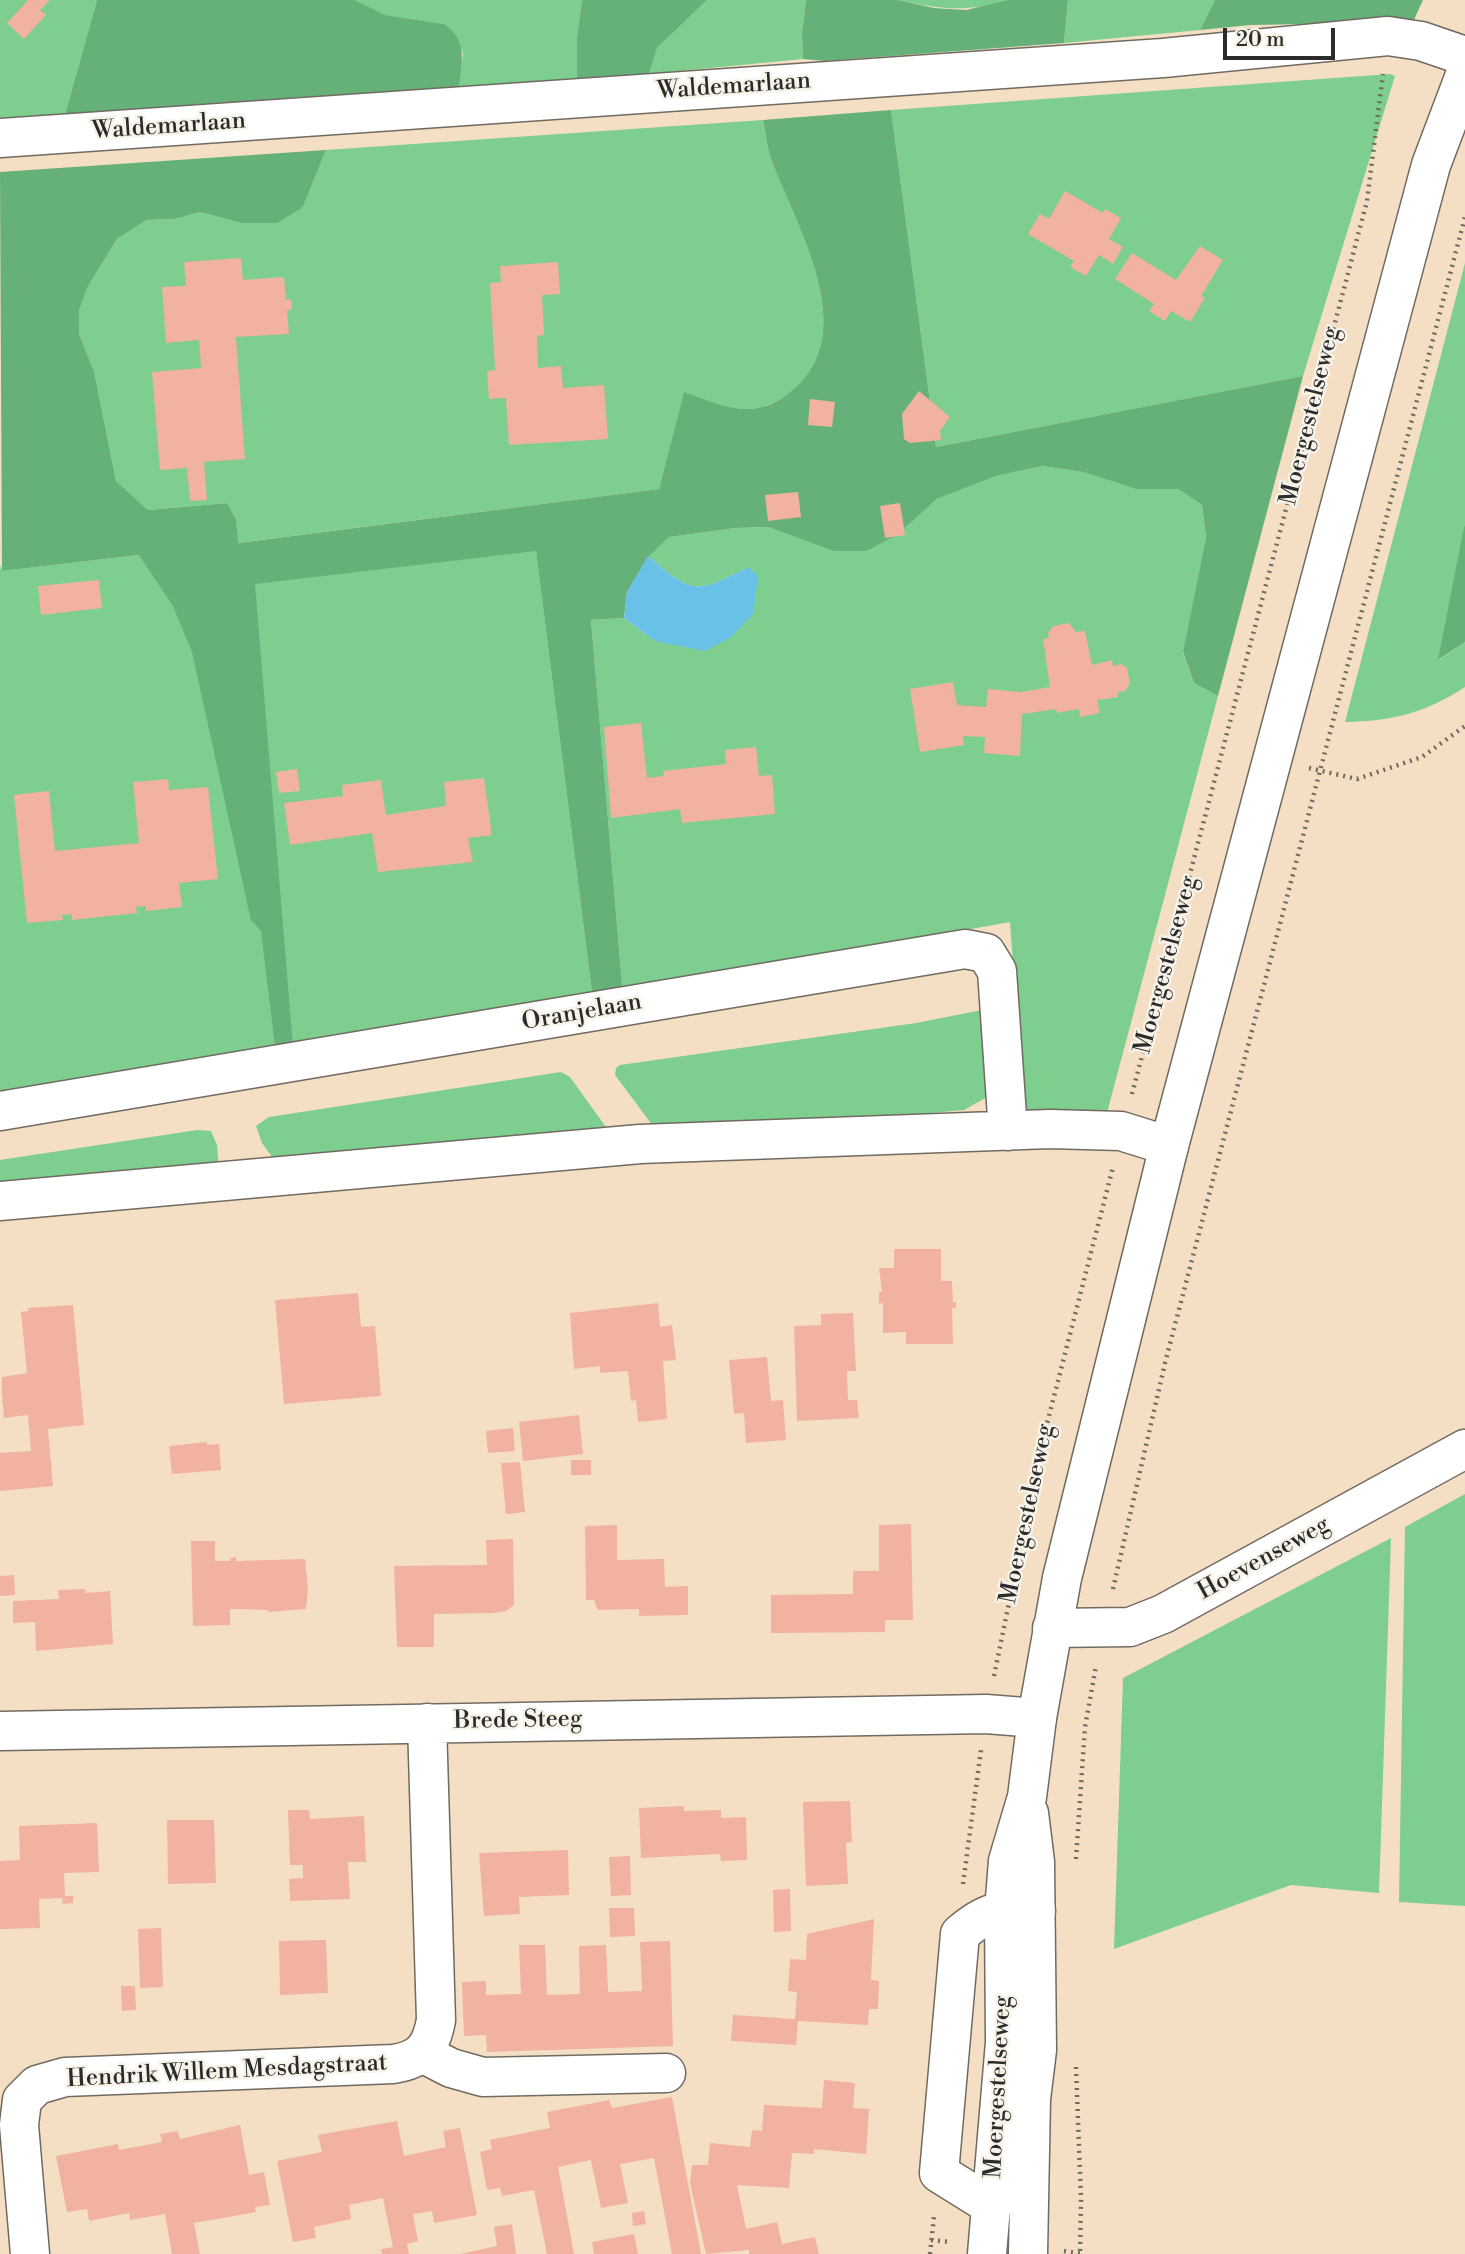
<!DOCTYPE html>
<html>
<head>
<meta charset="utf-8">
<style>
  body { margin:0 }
  #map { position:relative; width:1465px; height:2254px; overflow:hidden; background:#f4dfc5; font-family:"Libre Bodoni",serif }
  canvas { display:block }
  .scale { position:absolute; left:1223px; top:28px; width:112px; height:32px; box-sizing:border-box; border:4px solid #2b2b2b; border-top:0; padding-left:9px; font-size:21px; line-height:24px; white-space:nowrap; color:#2b2b2b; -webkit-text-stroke:5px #f7f3e8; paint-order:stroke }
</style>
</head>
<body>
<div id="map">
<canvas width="1465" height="2254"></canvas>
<div class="scale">20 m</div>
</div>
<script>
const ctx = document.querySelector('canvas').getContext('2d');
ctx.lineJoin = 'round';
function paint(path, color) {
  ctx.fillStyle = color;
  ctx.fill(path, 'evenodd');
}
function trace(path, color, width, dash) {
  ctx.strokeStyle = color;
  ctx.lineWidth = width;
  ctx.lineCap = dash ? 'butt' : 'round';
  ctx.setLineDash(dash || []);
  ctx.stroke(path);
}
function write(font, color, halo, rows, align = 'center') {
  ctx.font = font + ' "Libre Bodoni",serif';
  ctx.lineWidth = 5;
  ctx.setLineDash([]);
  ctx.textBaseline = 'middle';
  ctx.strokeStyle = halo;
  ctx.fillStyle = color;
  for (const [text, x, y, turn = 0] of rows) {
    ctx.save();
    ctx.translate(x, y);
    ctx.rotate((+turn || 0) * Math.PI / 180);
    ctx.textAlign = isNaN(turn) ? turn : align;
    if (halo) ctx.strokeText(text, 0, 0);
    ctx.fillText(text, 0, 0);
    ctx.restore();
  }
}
paint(new Path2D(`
  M0,0H97L64,118L0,123Z
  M355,0H582L577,37V79L459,89L463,53L444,24L384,15Z
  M707,0H806L802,33L803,59L649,74L657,48Z
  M898,0H1008C966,13 940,9 898,0Z
  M1068,0H1215L1200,30L1064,43Z
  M1390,74L1395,76L1303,376L936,447L891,110Z
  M763,120C766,134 767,149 772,162C796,225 859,328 797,386C759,423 728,408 684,393L659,489L237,543L236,519L227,503L148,510L116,481L94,371L79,334V311L87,288L117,239L145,220L175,219L200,212L241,223L303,207L326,150Z
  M1465,263V525L1439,660L1465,642V687C1425,713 1393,721 1345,722Z
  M1042,466L1083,472L1136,489H1178L1202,505L1206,537L1183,653L1194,683L1218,696L1104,1124L1024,1117L1010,922L766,966L625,1019L591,620L624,618L655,641L748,567C696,594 693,595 648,556L669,537L736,528L768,527L833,551L897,535L937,499L996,476Z
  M536,550L596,1024L0,1100V565L2,571L139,555Z
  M982,1010L989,1096L964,1110L681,1136L656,1130L615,1075L616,1068L620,1065L916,1023Z
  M561,1072L570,1077L611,1134L275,1161L262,1143L256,1126L269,1117Z
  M197,1130L211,1131L217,1145L219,1169L0,1191V1160Z
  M1465,1494V1906L1399,1902L1405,1527Z
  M1391,1538L1379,1893L1291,1885L1114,1949L1123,1678Z`), '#7dce8f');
paint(new Path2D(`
  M97,0H355L385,15L444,24C468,39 462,64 459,89L64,118Z
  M582,0H707L657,48L649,74L577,79V37Z
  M806,0H898L934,8L966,10L1008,0H1068L1064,43L825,61L803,59L802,33Z
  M1215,0H1423L1413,22L1250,25L1200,30Z
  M891,110L936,447L1303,376L1218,696L1194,683L1183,652L1206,537L1202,505L1178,489H1136L1083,472L1042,466L996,476L937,499L897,535L866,551H833L768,527L736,528L669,537L649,556L627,592L624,618L591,620L625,1019L596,1024L536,551L255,584L293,1047L278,1071L261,931L251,920L192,652L173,606L139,555L2,571L0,172L326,150L303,207L277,223H241L200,212L175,219L146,220L117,239L87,288L79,311V334L94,371L116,481L148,510L227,503L236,519L238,543L659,489L684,392C728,408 759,423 797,386C859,328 796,225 772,162C767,149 766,134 763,120Z
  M1465,525V642L1438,660L1464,527Z`), '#66b17a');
paint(new Path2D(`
  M648,556C693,595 696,594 748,567L758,576L753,614L731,637L705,651L655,641L624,618L627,592Z`), '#6ac1e7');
paint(new Path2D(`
  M28,0H50L40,10L46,15L24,39L7,23Z
  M1065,191L1103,213L1105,209L1121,218L1109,239L1123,247L1113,264L1099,255L1086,276L1070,267L1074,261L1028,234L1040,214L1049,219Z
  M1200,246L1223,260L1201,296L1205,298L1190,322L1171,311L1165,321L1149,311L1154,304L1115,279L1132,253L1176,280Z
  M241,258L243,280L284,277L286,300L291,299L292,310H287L289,334L236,337L245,459L204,462L207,500L190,501L187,468L160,470L152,372L201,368L199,340L166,343L162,287L186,286L184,262Z
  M558,262L560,294L542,295L544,335L537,336L538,368L561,366L563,388L604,385L608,439L509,445L506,398L489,399L487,371L495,370L490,283L501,282L500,266Z
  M919,391L950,417L940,431L941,440L910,443L904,439L902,414Z
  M810,399L835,402L832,427L808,425Z
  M798,492L801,517L768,521L765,495Z
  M900,503L905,535L885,538L880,506Z
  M99,580L102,608L41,615L38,586Z
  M1069,623L1076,632L1085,631L1092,665L1112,660L1113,666L1121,664L1127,668L1130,684L1125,691L1118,692V697L1097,700L1100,713L1080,717L1079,709L1057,713L1056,709L1022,714L1020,756L984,753L985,737L963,736L964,745L920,752L910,689L953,682L957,705L986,707L988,689L1021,692L1050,687L1043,639L1049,638L1048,633L1053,626Z
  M641,723L647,778L664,776L663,771L726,764L725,750L756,747L759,776L772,775L775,814L682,823L680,809L611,818L604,727Z
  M297,769L300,791L279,793L276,772Z
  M484,778L492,835L468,838L473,862L378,872L372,833L290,845L284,803L343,796L342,785L381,780L386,815L446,806L444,782Z
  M168,779L169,790L208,787L218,879L179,883L182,907L146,911V906L136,907L137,913L72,920V914L62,915L63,920L27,923L14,795L49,791L55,851L139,843L133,782Z
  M894,1249H941V1281H952L953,1302H956V1308H952L953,1344H906V1332L883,1333V1303L879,1304V1292H882L879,1268H894Z
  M358,1293L361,1327L375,1326L381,1396L284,1404L275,1300Z
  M658,1303L660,1327L672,1325L676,1360L663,1361L667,1419L638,1422L636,1400L631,1401L628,1371L600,1373V1366L574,1369L570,1313Z
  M73,1305L84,1425L48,1429L53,1486L0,1491V1453L31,1451L28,1415L4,1418L2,1394V1377L27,1373L21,1312L29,1311L28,1308Z
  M853,1313L856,1371H847L848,1400H857L859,1418L797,1421L794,1326L821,1325V1314Z
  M767,1357L771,1401L783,1400L786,1440L746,1443L744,1413L734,1414L729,1360Z
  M579,1415L583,1454L523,1461L519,1422Z
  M513,1428L515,1451L488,1453L486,1431Z
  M207,1442V1445L219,1444L221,1470L172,1474L169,1446Z
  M571,1460H591V1475H571Z
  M520,1462L525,1512L506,1514L501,1463Z
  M911,1524L913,1620H885V1632L771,1633V1595L853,1594V1571H879V1525Z
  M617,1525V1560L664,1559L665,1587L688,1586V1615L639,1616V1609L598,1610L594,1600H586L585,1526Z
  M513,1539L514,1605L506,1611L494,1613L434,1614V1647H397L394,1566L487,1565L486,1540Z
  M191,1541H215V1561H230V1558L236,1557V1561L305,1559L308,1589L306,1609L268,1612V1610L230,1609V1625L193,1626Z
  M14,1575L15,1595L0,1596V1576Z
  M85,1589V1593L110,1591L113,1644L36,1651L35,1622L13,1623V1601L59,1599L58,1590Z
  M850,1801L852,1842L846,1843L848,1884L806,1886L803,1802Z
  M684,1806V1811L721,1810V1818L746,1817L747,1860L721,1861L720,1854L641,1858L639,1808Z
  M288,1810H309L310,1819L364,1816L366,1862H348L350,1899L290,1901L289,1879L303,1878V1865H290Z
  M167,1820H214L216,1883L168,1884Z
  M97,1823L99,1872L64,1873L65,1896H73V1903L63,1904L62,1898L39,1899L40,1928L0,1929V1861L20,1860L19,1826Z
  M568,1850L569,1895L519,1897L520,1914L484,1916L479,1853Z
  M630,1856L631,1895L611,1896L609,1857Z
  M790,1889L791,1931L774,1932L773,1890Z
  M609,1908H634L635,1936L610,1937Z
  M874,1919L871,1980L879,1981L878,2009H869L868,2025L798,2021L796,2045L731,2041L733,2015L795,2019L797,1992L788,1991L790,1959L806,1960L807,1934Z
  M161,1928L163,1987L140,1988L138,1929Z
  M326,1940L328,1993L280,1995L279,1941Z
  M670,1941L673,2046L487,2052L486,2035L464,2036L462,1982L486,1981V1995L521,1994L519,1945H545L547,1995L580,1994L579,1946L606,1945L608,1992L642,1991L640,1942Z
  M121,1986H135L136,2010L122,2011Z
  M824,2080L855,2083L853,2108L869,2109L866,2154L814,2149V2154L792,2153L789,2188L737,2185L746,2229L777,2222L782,2244L815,2237L819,2254H749V2250L706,2254L690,2183L692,2165H708L710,2143L750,2147L752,2130L762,2131L764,2105L822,2108Z
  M672,2097L701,2254H672L654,2158L620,2164L628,2203L601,2208L591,2160L558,2167L574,2254H547L534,2190L502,2196L500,2188L487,2190L480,2152L492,2149L490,2140L550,2128L547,2112L609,2100L612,2108Z
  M397,2121L404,2156L446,2147L443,2131L460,2128L477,2215L434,2223L432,2211L413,2214L418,2241L407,2244L409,2254H382L381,2249L393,2247L383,2198L349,2205L351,2219L314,2227L316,2238L293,2242L277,2161L322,2152L318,2135Z
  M240,2125L249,2175L264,2172L270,2205L255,2207L256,2212L194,2223L200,2254H172L165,2214L130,2220L129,2213L89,2221L87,2209L67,2212L56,2156L118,2144L119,2150L162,2142L160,2134L178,2131L180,2139Z
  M644,2211L646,2224L633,2226L632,2213Z
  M512,2224L516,2254H460L497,2246L494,2227Z
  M634,2234L638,2254H594L592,2242Z`), '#f1b29f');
const minor = new Path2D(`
  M0,138L1163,58L1388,36L1421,41L1465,56
  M0,1111L965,949L986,953L997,971L1008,1131
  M0,1201L640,1144L1050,1129L1121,1131L1169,1146
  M1052,1628L1130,1627L1163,1614L1465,1449
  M0,1731L986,1714L1037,1718
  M424,2054L451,2068L483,2077L666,2073
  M992,2206L939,2173L960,1934C989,1909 999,1911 1036,1911
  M30,2254L19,2125L22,2100L37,2085L65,2077L393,2064C421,2060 431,2048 436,2020L427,1723`);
const major = new Path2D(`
  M987,2254L1005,2042L1004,1911L1008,1861L1027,1797L1037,1718L1062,1578L1169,1146L1431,165L1465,75
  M1028,2254L1031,2099L1037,2050L1035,1862L1029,1813`);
trace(minor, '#716a61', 41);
trace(major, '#716a61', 41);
trace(new Path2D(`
  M1309,768L1357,779L1422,757L1465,726
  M1132,1094L1367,201L1383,74
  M1113,1589L1165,1363L1465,217
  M994,1676L1041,1447L1113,1167
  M1076,1859L1085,1727L1096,1666
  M963,1884L981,1750
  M1076,2067L1081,2198L1080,2254
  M931,2240L951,2242
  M1064,2251L1083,2254
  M930,2254L934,2216`), '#716a61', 4.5, [2, 5]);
trace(minor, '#fff', 38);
trace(major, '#fff', 38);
write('24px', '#2b2b2b', '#f7f3e8', [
  ["Waldemarlaan",734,87,-4],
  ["Waldemarlaan",169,127,-4],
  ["Moergestelseweg",1311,416,-76],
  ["Moergestelseweg",1167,965,-75],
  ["Oranjelaan",582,1013,-10],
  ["Moergestelseweg",1028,1514,-78],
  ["Hoevenseweg",1264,1559,-29],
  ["Brede Steeg",518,1721,-1],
  ["Hendrik Willem Mesdagstraat",227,2072,-3],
  ["Moergestelseweg",999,2087,-87]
]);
</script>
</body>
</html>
